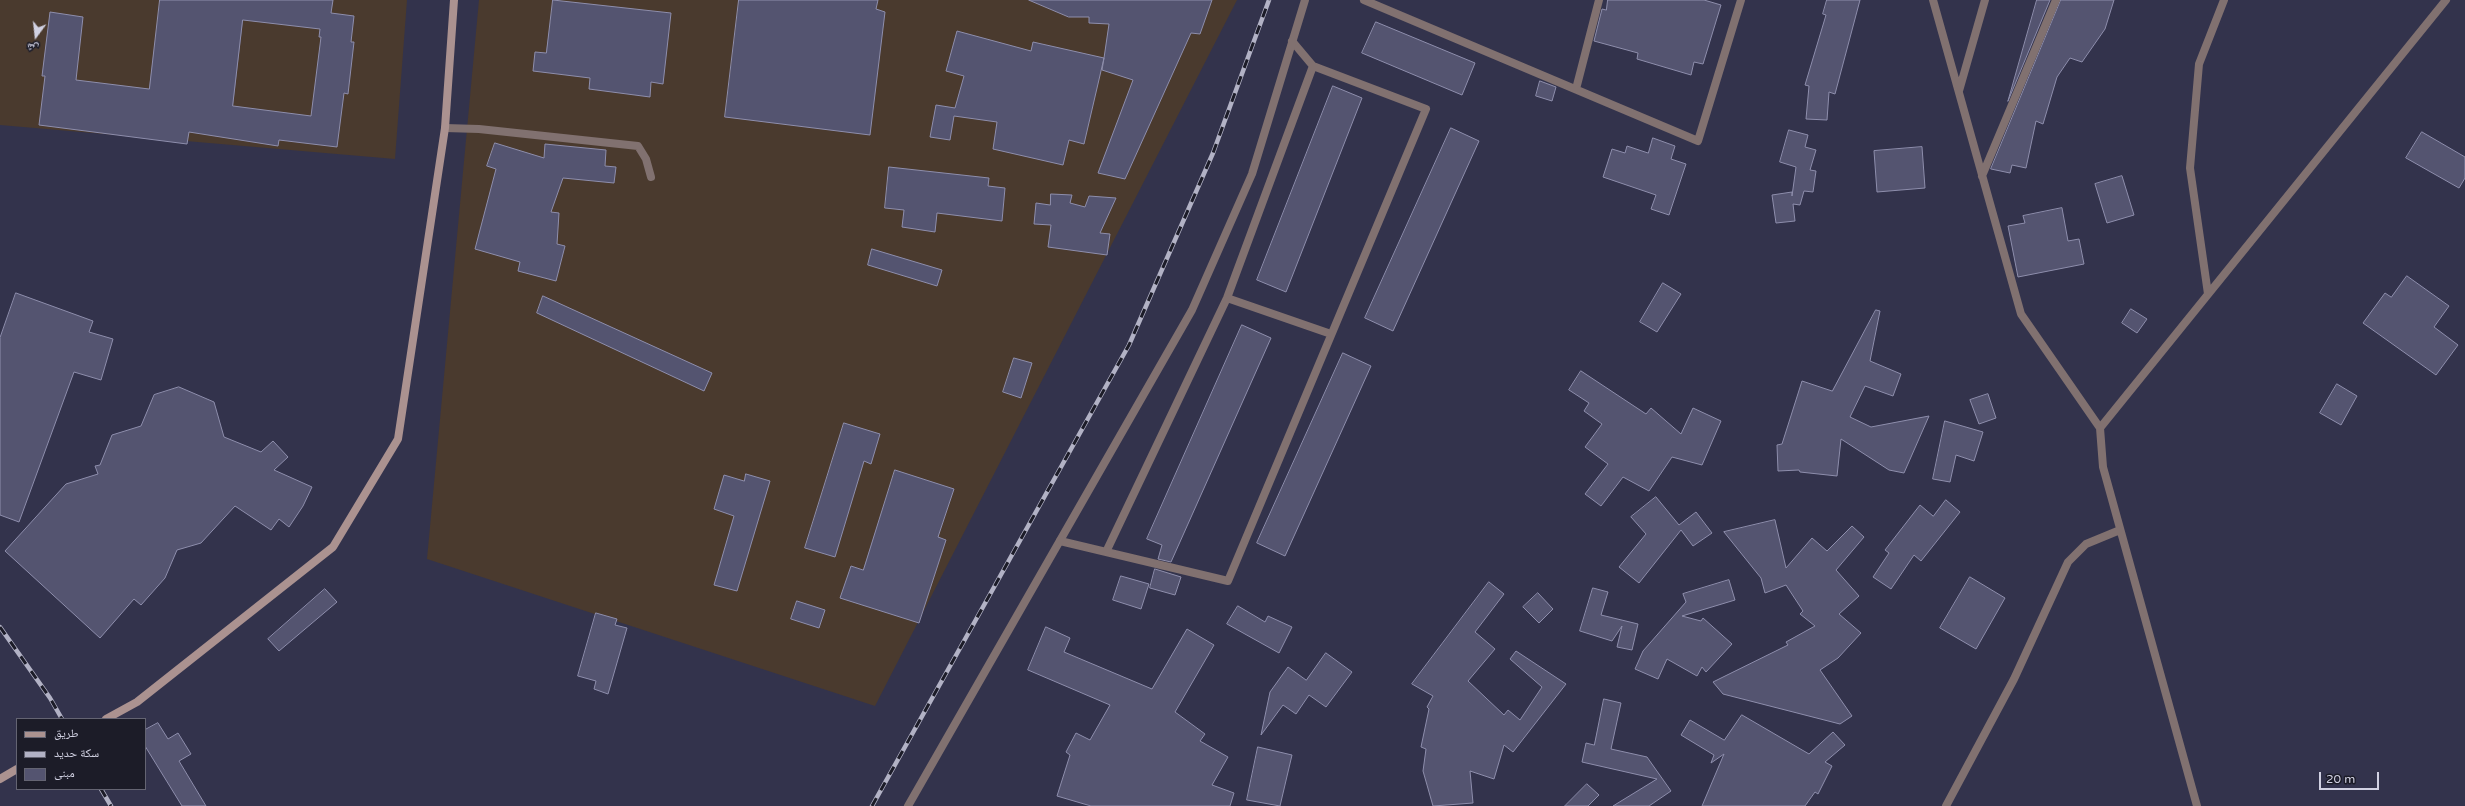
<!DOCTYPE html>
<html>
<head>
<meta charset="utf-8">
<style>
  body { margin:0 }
  #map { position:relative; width:2465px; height:806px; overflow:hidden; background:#33334c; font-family:"Varela Round","Noto Naskh Arabic",sans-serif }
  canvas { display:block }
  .legend { position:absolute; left:16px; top:718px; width:130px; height:72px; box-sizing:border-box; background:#1c1c28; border:1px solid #646472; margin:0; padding:5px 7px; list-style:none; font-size:12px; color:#d1d1e2 }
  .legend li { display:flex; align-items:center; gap:8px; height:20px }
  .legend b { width:20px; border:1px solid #646472 }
  .north { position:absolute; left:16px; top:16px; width:40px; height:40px; -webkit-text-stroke:3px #1c1c28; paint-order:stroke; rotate:195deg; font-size:11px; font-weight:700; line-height:16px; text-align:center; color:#d1d1e2 }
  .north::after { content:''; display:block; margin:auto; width:14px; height:18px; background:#d1d1e2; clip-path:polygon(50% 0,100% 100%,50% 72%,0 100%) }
  .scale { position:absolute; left:2319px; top:772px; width:60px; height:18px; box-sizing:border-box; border:2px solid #d1d1e2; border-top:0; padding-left:5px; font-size:12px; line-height:14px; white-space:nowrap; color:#d1d1e2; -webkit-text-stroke:3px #1c1c28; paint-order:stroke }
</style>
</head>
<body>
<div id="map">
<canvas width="2465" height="806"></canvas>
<ul class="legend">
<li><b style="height:5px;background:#ab9290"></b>طريق</li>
<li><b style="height:5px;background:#b2b2c5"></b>سكة حديد</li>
<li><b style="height:11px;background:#545470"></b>مبنى</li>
</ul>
<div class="north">ش</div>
<div class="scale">20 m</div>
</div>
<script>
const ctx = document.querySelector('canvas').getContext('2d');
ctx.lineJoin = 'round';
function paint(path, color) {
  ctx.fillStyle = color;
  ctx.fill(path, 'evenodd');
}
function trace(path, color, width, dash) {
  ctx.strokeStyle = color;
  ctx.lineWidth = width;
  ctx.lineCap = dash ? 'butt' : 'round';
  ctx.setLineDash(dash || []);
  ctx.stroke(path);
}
paint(new Path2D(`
  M0,0H407L395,159L0,125Z
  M479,0H1237L875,706L427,559Z`), '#4a3a2e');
const building = new Path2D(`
  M160,0H333L331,13L354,16L351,42H354L348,94L344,93L337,147L279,140L278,146L189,132L187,144L39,125L45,76H42L50,12L83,17L76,80L149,89ZM243,20L320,29L319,37H321L311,116L233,106Z
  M553,0L671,13L663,84L651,82L650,97L589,89L590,78L533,71L535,52L546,53Z
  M739,0H878L876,9L885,12L870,135L725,117Z
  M1029,0H1212L1200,34L1191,33L1125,179L1098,173L1133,80L1102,70L1104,58L1084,144L1069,140L1063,165L993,149L997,122L954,116L950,140L930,137L936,105L955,108L964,76L946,71L957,31L1031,51L1033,42L1104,58L1109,24L1089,23V17H1069Z
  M1608,0H1704L1721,5L1703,64L1694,62L1691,75L1637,59L1638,53L1594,41L1602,9L1606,10Z
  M1827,0H1860L1835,94L1829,92L1827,120L1806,119L1809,86L1805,85L1826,15L1823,14Z
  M2037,0H2050L2008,101Z
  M2061,0H2114L2105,29L2082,62L2070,58L2057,77L2043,124L2036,121L2026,168L2012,165L2010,173L1991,169Z
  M1376,22L1475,63L1462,95L1362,53Z
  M1540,81L1556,87L1552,101L1536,96Z
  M1333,86L1362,98L1286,292L1257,280Z
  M1451,128L1479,141L1393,331L1365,318Z
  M1789,130L1808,135L1805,147L1816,150L1810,170L1816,171L1813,192L1804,191L1800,205L1793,204L1795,221L1776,223L1772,195L1792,192V196L1796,167L1780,162Z
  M2422,132L2465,157V178L2459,188L2406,158Z
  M1653,138L1675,146L1671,159L1686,164L1669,215L1651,209L1656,195L1603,177L1612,149L1625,153L1627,146L1648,153Z
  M495,143L544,158L545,144L606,150L605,166L616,167L614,183L563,178L551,212L559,213L557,244L565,246L556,281L518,271L520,262L475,249L496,169L487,166Z
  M1922,147L1925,188L1877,192L1874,151Z
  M889,167L989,178L988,186L1005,188L1002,221L937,213L935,232L902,227L904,210L885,208Z
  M2122,176L2134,215L2107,223L2095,184Z
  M1051,194L1072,195L1070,203L1085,207L1089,196L1116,198L1100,233L1110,234L1107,255L1048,247L1051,225L1034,224L1036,203L1050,205Z
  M2062,208L2068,241L2079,239L2084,264L2018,277L2008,226L2025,223L2023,216Z
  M872,249L942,270L937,286L868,265Z
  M2407,276L2449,306L2434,327L2458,345L2436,375L2363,323L2385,293L2391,297Z
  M1663,283L1681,294L1657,332L1640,322Z
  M16,293L93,321L89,332L113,339L101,380L74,372L19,522L0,515V338Z
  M543,296L712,373L704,391L537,313Z
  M2131,309L2147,319L2137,333L2122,323Z
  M1876,310L1880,311L1870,361L1901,374L1893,396L1865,386L1850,417L1871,427L1929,416L1904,473L1889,470L1841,439L1837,476L1800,472L1799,470L1778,471L1777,445L1782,444L1802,381L1832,391Z
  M1242,325L1271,338L1171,562L1158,559L1162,545L1147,539Z
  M1343,353L1371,366L1285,556L1257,543Z
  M1014,358L1032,363L1021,398L1003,392Z
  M1581,371L1646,414L1651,408L1681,434L1693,408L1721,421L1702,465L1672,457L1649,491L1623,477L1601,506L1585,494L1608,464L1585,447L1602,424L1584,411L1589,403L1569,390Z
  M2337,384L2357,396L2341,425L2320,413Z
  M179,387L214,402L224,437L261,452L273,441L288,457L274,470L312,487L303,506L289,527L279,519L271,530L235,506L201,543L177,550L165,578L141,605L134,599L100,638L5,551L66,484L98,474L95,466L100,465L112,435L141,426L154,395Z
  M1988,394L1996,418L1979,424L1970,400Z
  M1945,421L1983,432L1974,461L1956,455L1950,482L1933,479Z
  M844,423L880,434L871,464L864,461L835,557L805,548Z
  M895,470L954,489L938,537L946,540L919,623L840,598L851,566L863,570Z
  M746,474L770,481L737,591L714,585L734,516L714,509L724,475L744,481Z
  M1656,497L1679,525L1696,512L1712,533L1693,546L1681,530L1639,583L1619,567L1646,534L1631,517Z
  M1946,500L1960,512L1921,561L1914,555L1891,589L1873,577L1889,553L1885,550L1920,505L1933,516Z
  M1775,520L1786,568L1812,538L1827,551L1852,526L1864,537L1836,570L1859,596L1839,614L1861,633L1838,658L1820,670L1852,716L1840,724L1723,694L1713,682L1788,645L1786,642L1815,626L1800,614L1803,611L1786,585L1765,593L1761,578L1724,532Z
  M1155,569L1181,577L1175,595L1150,588Z
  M1121,576L1149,584L1141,609L1113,600Z
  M1970,577L2005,598L1976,649L1940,628Z
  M1729,580L1735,600L1682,616L1701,621L1703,618L1732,644L1706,672L1702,667L1697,676L1667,659L1658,679L1635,669L1643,651L1686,602L1683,594Z
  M1489,582L1504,594L1475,632L1495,649L1468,681L1504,715L1508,710L1520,720L1542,687L1510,659L1516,651L1566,684L1513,752L1504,745L1494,779L1470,771L1473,803L1433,806L1423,771L1426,749L1421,747L1429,709L1427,707L1433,696L1412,684Z
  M1593,588L1608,592L1601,615L1638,624L1632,650L1617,647L1622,626L1612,641L1580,631Z
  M325,589L337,602L279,651L268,639Z
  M1538,593L1553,609L1539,623L1523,607Z
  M797,601L825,610L819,628L791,619Z
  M1238,606L1265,622L1268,616L1292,627L1279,653L1227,624Z
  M596,613L617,619L615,625L627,628L608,694L594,689L596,681L578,676Z
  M1046,627L1070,638L1064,652L1152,689L1187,629L1214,645L1175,712L1205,734L1200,741L1228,757L1212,785L1234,793L1230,806H1091L1057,796L1070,755L1066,752L1076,733L1090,740L1110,705L1028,670Z
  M1326,653L1352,672L1326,707L1309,695L1296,714L1283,705L1261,735L1270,692L1288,667L1306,680Z
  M1604,699L1621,703L1611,749L1647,757L1671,791L1649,806H1613L1657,779L1582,762L1586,743L1594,745Z
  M1742,715L1809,754L1833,732L1845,745L1825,762L1832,766L1818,794L1815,792L1805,806H1702L1724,754L1711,763L1714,755L1681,735L1690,720L1724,740Z
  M158,723L168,739L178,733L191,754L179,761L206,806H182L145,746V730Z
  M1258,747L1292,755L1280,806L1247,800Z
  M1587,784L1599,795L1588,806H1565Z`);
paint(building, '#545470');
trace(building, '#8e8eac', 1);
trace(new Path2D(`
  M445,128L479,129L638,146L646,159L651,177`), '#817170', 8);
trace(new Path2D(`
  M1364,0L1698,141L1741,0
  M1933,0L2021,314L2100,428L2446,0
  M1576,89L1599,0
  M1959,91L1985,0
  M1982,176L2056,0
  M2208,294L2190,168L2199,64L2224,0
  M1227,298L1331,334
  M2100,428L2103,467L2197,806
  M1060,541L1228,581L1426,109L1313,66L1292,41
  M1106,552L1227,298L1313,66
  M1946,806L2014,679L2068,562L2086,544L2120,530`), '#817170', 8);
trace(new Path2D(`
  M908,806L1192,310L1252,174L1305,0`), '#817170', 8);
trace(new Path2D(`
  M106,719L137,702L333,547L398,439L445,128L454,0
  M0,779L17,769`), '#ab9290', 8);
const rail = new Path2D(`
  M0,627L50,698L62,719
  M101,789L111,806
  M872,806L1129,345L1213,153L1269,0`);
trace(rail, '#b2b2c5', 4.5);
trace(rail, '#1c1c28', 3, [9]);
</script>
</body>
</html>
